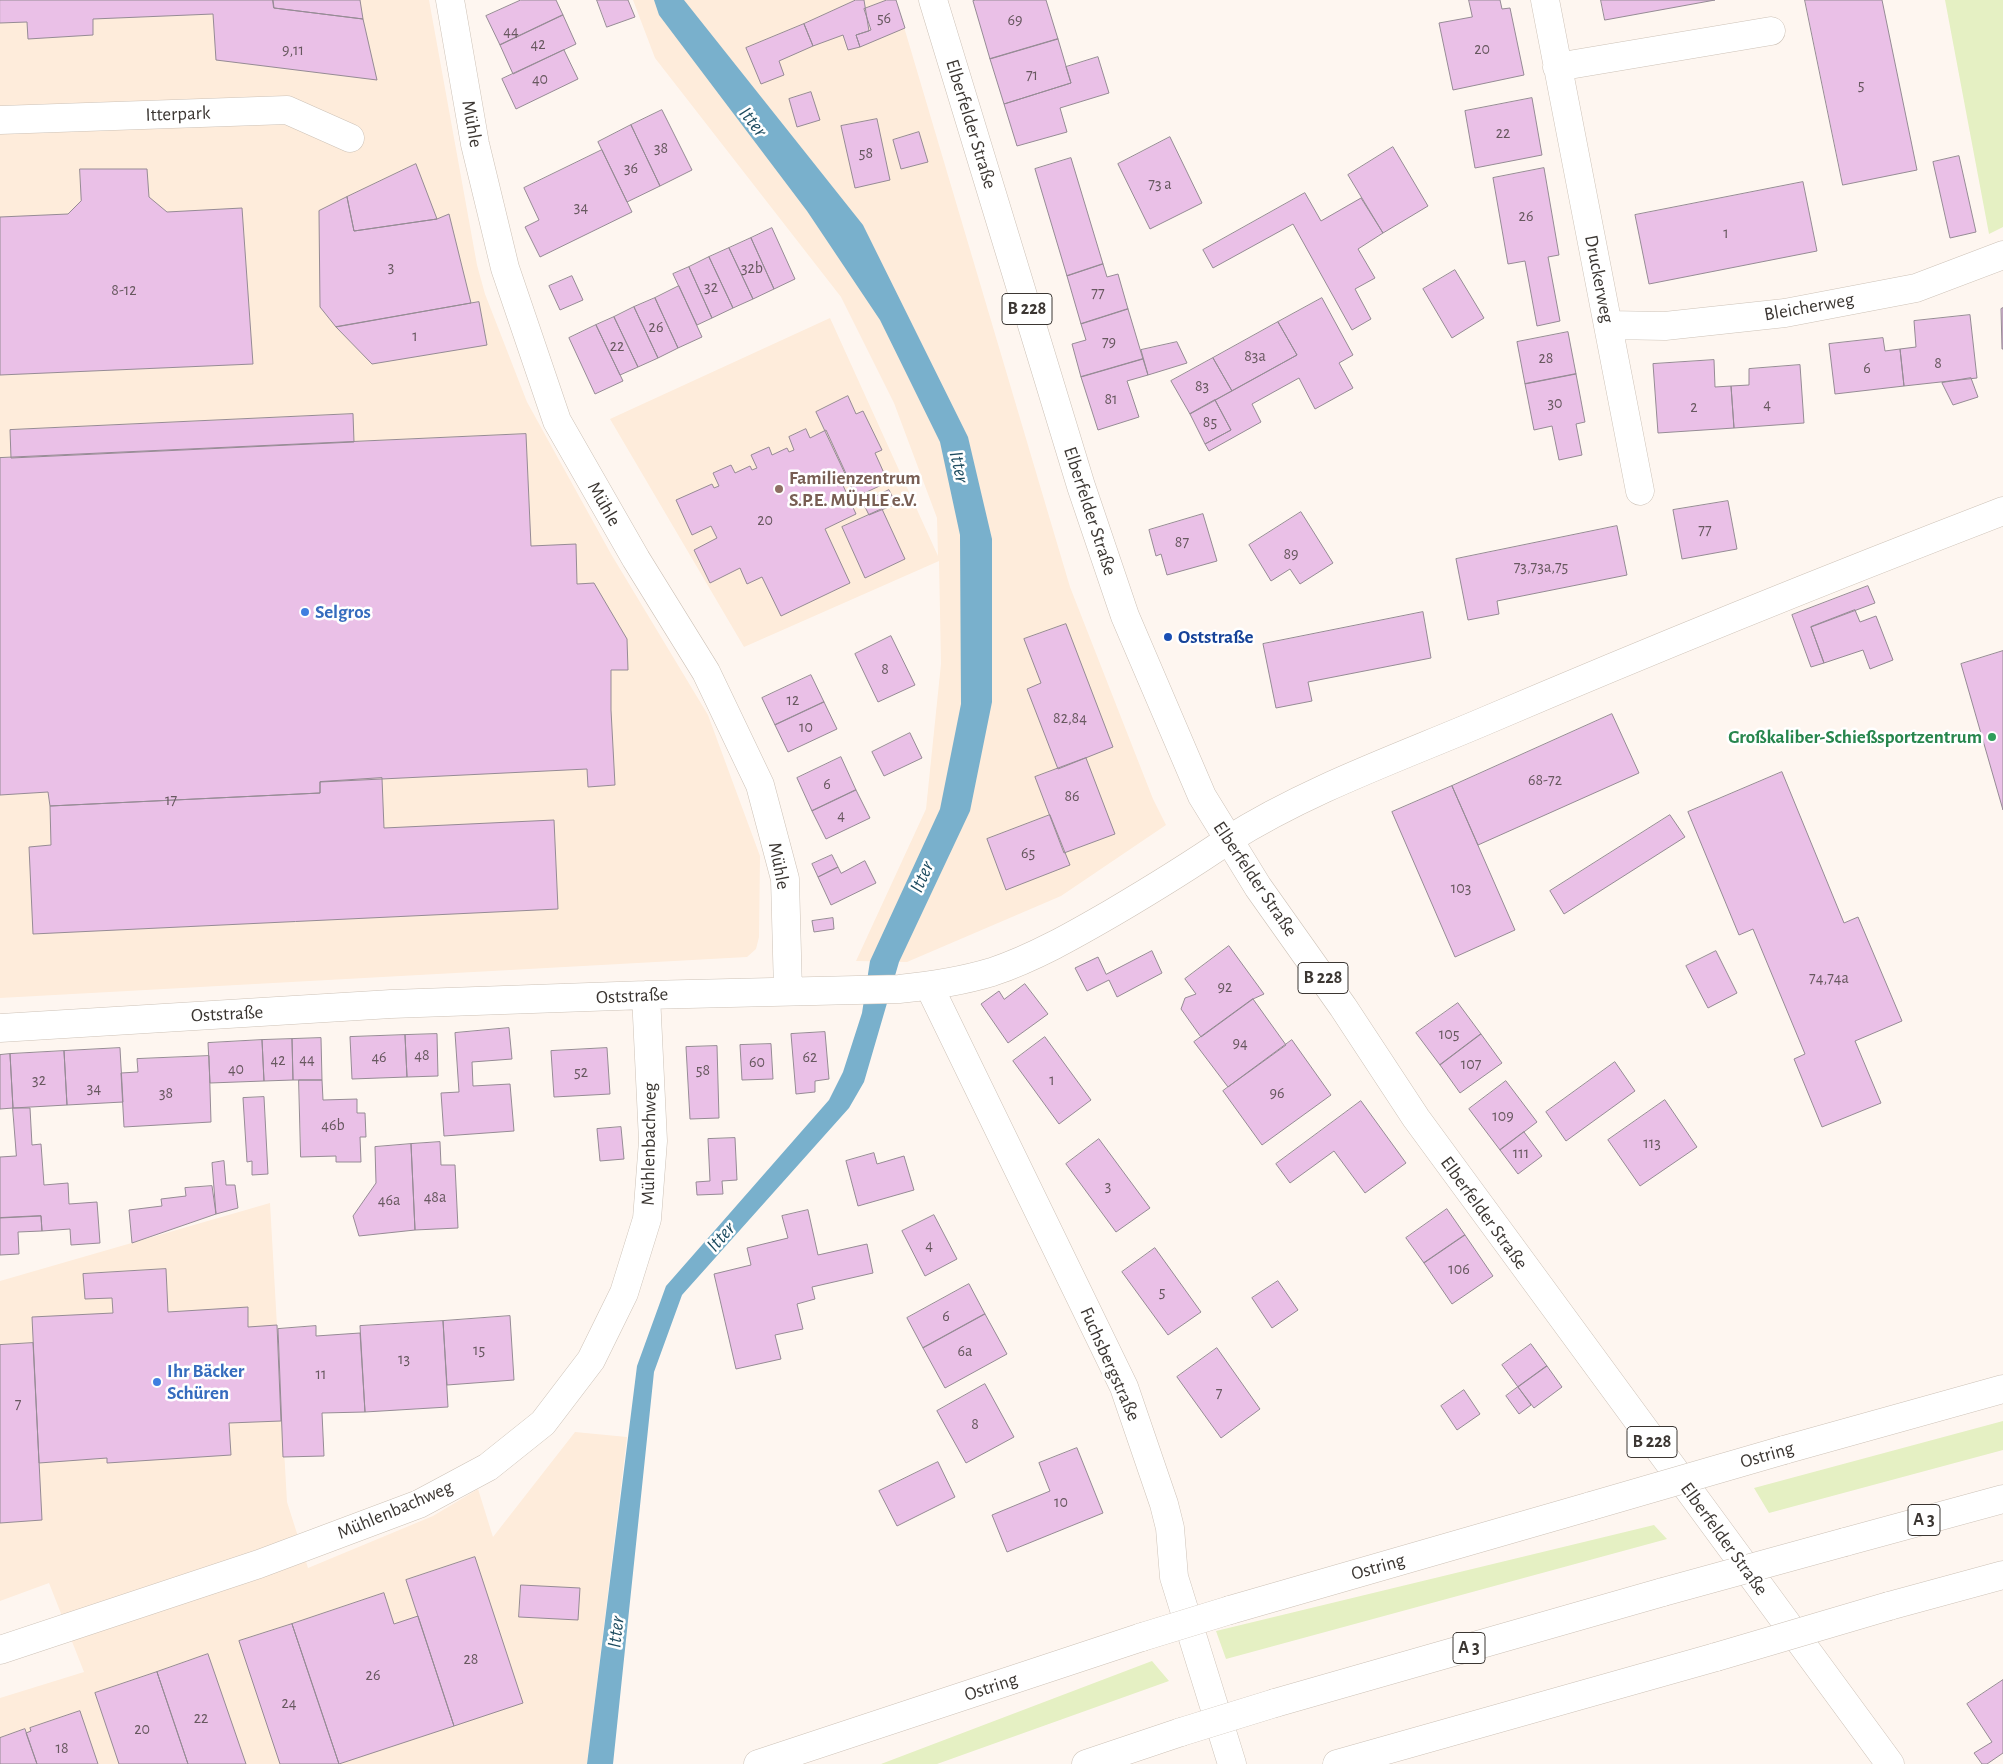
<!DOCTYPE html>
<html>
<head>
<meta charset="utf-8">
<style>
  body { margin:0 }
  canvas { display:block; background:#fef6f0 }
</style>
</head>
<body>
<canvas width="2003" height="1764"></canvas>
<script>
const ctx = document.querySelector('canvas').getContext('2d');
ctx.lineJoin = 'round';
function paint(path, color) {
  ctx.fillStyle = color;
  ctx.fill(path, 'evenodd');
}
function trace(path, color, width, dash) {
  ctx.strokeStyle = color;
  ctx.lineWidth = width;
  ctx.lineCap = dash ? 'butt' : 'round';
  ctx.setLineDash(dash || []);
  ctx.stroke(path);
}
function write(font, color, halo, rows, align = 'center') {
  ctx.font = font + ' "Alegreya Sans",sans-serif';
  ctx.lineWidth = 5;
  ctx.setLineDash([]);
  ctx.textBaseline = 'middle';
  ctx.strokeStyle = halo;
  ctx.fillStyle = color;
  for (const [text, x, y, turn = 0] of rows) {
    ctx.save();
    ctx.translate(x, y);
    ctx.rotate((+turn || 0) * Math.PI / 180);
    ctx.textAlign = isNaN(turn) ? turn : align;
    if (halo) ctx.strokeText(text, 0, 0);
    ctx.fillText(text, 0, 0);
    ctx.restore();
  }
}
paint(new Path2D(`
  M0,0H429L477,265L485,294L527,402L611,554L708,715L760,856L759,937L756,949L747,957L0,998Z
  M633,0H896L1070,587L1153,799L1166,825L1061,896L907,962L856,961L926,809L941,664L939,561L744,647L610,419L830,318L938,556L937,518L894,403L841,297L655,58Z
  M270,1203L287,1502L308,1568L433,1516L478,1489L493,1537L575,1432L627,1437L587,1764H0V1698L84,1672L49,1583L0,1601V1281Z`), '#feecdb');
paint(new Path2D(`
  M1945,0H2003V227L1989,234Z
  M2003,1421V1450L1769,1513L1754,1488Z
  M1654,1525L1667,1539L1226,1659L1216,1631Z
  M1152,1661L1169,1681L937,1764H881Z`), '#e5f0c3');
paint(new Path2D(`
  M654,0H684L863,225L968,437L992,539V702L970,811L899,962L864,1082L849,1108L682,1295L654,1372L613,1764H587L637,1366L666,1286L829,1100L843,1072L862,1013L870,961L940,809L961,704L960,535L940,442L880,320L807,211L659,15Z`), '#79b0cc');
const building = new Path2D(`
  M0,0H273L274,8L363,19L377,80L216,60L213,14L93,19V35L28,39L27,22L0,23Z
  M273,0H360L363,19L274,8Z
  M521,0H556L563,15L500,45L486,16Z
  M597,0H628L635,17L607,27Z
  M856,0H864L869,31L856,35L860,47L848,50L843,35L813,46L804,24Z
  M887,0H896L905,28L860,47L856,35L871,30L864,9Z
  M976,0H1046L1058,39L990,59L973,1Z
  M1469,0H1500L1502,9L1510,8L1524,75L1453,90L1439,23L1472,17Z
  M1601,0H1715L1605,20Z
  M1805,0H1882L1917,170L1843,185Z
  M563,15L576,44L513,74L500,45Z
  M804,24L813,46L779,61L784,75L761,84L746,48Z
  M1058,39L1071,83L1004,104L990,59Z
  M564,50L578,79L516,109L502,79Z
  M1098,57L1109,93L1060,108L1067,132L1017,146L1004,104L1071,83L1066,67Z
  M811,92L820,120L797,127L789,99Z
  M1532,98L1542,155L1475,168L1465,111Z
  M662,110L692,170L660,186L631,125Z
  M877,119L890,180L855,188L841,126Z
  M631,125L660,186L627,202L598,142Z
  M919,132L928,162L901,169L893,140Z
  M1170,137L1202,203L1150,229L1118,164Z
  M1393,147L1428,206L1383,233L1348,175Z
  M602,150L632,212L540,257L525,227L539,220L524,188Z
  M1959,156L1976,232L1950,238L1933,162Z
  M1071,158L1103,264L1067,276L1035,169Z
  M416,164L437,219L354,231L347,197Z
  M1544,168L1559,255L1548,257L1560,321L1537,326L1525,261L1508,264L1493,178Z
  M80,169H147L149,197L167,212L242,208L253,364L0,375V217L68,214L81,201Z
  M1803,182L1817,251L1649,284L1635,215Z
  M1305,193L1321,221L1361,198L1383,233L1358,249L1375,278L1355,289L1371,319L1352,330L1293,224L1213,268L1203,250Z
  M347,197L354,231L437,219L449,214L471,303L336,327L320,307L319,211Z
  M772,228L795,279L774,289L751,238Z
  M751,238L774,289L753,299L729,248Z
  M729,248L753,299L733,308L709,257Z
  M709,257L733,308L712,318L689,267Z
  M1103,264L1107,277L1118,274L1128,309L1081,324L1067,276Z
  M689,267L712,318L697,325L673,274Z
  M1455,270L1484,318L1452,338L1423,289Z
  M572,276L583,300L560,310L549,286Z
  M679,286L702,337L678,348L655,298Z
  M655,298L678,348L658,358L634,307Z
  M1322,298L1353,355L1339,363L1353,388L1315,409L1299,378L1252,404L1261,422L1209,451L1205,444L1231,430L1215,400L1297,355L1278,322Z
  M479,302L487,345L372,364L336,327Z
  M634,307L658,358L638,367L614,317Z
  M2003,308V349H2002L2001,309Z
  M1128,309L1143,359L1081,377L1072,344L1086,340L1081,324Z
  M1970,315L1977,378L1904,386L1900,349L1916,347L1914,321Z
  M614,317L638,367L620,375L596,325Z
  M1278,322L1297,355L1232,391L1213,358Z
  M596,325L623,381L595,394L569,338Z
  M1568,332L1576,374L1525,384L1517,342Z
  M1883,338L1885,351L1900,349L1904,386L1835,394L1829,344Z
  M1177,342L1187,363L1148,375L1141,350Z
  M1213,358L1232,391L1190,414L1171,381Z
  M1143,359L1148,375L1127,381L1139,417L1098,430L1081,377Z
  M1714,360L1715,387L1731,386L1734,428L1658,433L1653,364Z
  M1800,365L1804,423L1734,428L1731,386L1749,385V369Z
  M1576,374L1585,422L1576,424L1582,455L1559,460L1552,426L1534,430L1525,384Z
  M1971,378L1978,397L1953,405L1942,383Z
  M848,396L856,414L863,411L882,450L875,453L888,482L856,497L816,412Z
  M1215,400L1231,430L1205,444L1190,414Z
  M353,414L354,442L11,458L10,430Z
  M806,429L810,438L826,430L848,478L841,481L856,514L825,529L850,583L781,616L762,577L747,584L740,568L710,583L694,550L717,538L711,526L692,535L676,500L712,484L714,488L719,486L713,473L731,465L735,473L750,466L752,470L757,468L751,455L769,447L772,455L787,448L789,452L794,450L789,437Z
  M526,434L531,546L576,544L577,584L594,583L627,639L628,670H611V710L615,785L588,787L587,769L320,782V793L50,806L48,792L0,795V458Z
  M889,490L896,504L869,515L863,503Z
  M1728,501L1737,549L1682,559L1673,510Z
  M882,509L905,559L865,578L842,527Z
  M1301,512L1333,563L1300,584L1290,569L1271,581L1249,545Z
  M1203,514L1217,561L1167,575L1161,554L1156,556L1149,530Z
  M1617,526L1627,575L1497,601L1499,614L1468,620L1456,559Z
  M1868,586L1875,603L1811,627L1824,663L1811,667L1792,615Z
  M1855,610L1860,622L1876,616L1893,660L1870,669L1863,650L1824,663L1811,627Z
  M1423,612L1431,658L1308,682L1312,701L1276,708L1263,644Z
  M1066,624L1113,747L1058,769L1027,689L1041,683L1024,639Z
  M891,636L915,685L878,702L855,654Z
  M2003,651V810L1961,664Z
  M811,675L824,702L775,725L762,698Z
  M824,702L837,729L788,752L775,725Z
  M1612,714L1639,773L1478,845L1452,786Z
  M910,733L922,758L884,776L872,752Z
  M841,757L856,790L812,811L797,778Z
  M1086,758L1115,834L1064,853L1035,777Z
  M1782,772L1844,923L1858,917L1902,1021L1855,1041L1881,1103L1822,1127L1794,1059L1805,1054L1753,929L1739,935L1688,812Z
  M382,778L384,828L554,820L558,909L33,934L29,847L51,845L50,806L320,793V782Z
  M1452,786L1515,930L1455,957L1392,812Z
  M856,790L870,818L826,839L812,811Z
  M1050,815L1070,865L1006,890L987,839Z
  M1670,815L1685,837L1564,914L1550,891Z
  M832,855L838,867L818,877L812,864Z
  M865,861L876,883L831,905L818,877L838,867L841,873Z
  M833,918L834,929L814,932L812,921Z
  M1229,946L1264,994L1253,999L1201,1037L1181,1009L1185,998L1196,994L1185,979Z
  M1152,951L1162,973L1117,997L1109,980L1087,991L1075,968L1098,957L1106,974Z
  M1716,951L1737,993L1708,1008L1686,966Z
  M1025,984L1048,1014L1008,1043L981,1004L999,991L1004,999Z
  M1253,999L1286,1045L1228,1087L1194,1042Z
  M1458,1003L1481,1034L1440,1065L1416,1033Z
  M509,1028L512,1059L472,1062L473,1086L510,1084L514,1131L444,1136L441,1093L459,1092L455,1033Z
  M825,1032L829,1079L815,1081V1092L796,1094L791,1034Z
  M437,1034L438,1076L407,1077L405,1035Z
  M1481,1034L1502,1063L1460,1093L1440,1065Z
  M405,1035L407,1077L352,1079L350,1037Z
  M1045,1037L1091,1100L1059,1124L1013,1061Z
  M321,1038L322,1080H293L292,1039Z
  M292,1039L293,1080L264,1081L262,1040Z
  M262,1040L264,1081L210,1083L208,1043Z
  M1292,1040L1331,1095L1262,1145L1223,1091Z
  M771,1044L773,1079L742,1080L740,1045Z
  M717,1046L719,1118L690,1119L686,1047Z
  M120,1048L123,1102L67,1105L64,1051Z
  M607,1048L610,1094L554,1097L551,1051Z
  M64,1051L67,1105L13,1108L10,1054Z
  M10,1054L13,1108L0,1109V1055Z
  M209,1056L211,1122L124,1127L121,1073L138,1072L137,1059Z
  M1615,1062L1635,1091L1566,1141L1546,1112Z
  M299,1080H322L323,1100L357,1099V1113H365L366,1137H360L361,1162H336V1156L301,1157Z
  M1506,1081L1537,1122L1500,1150L1469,1109Z
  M264,1097L268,1174L252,1175V1161L247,1162L243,1098Z
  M1665,1100L1697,1147L1640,1186L1608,1140Z
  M1361,1101L1406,1163L1365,1193L1334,1151L1290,1183L1276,1164Z
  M13,1108H30L32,1145L41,1144L44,1185L68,1183L69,1204L97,1202L100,1243L71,1245L70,1229L42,1231L41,1216L0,1218V1157L16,1156Z
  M621,1127L624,1159L600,1161L597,1129Z
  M1524,1132L1542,1156L1518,1174L1500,1150Z
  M735,1138L737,1180L722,1181L723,1194L697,1195L696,1182L710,1181L708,1139Z
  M1099,1139L1150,1208L1116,1232L1066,1164Z
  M440,1142L441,1165H455L458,1228L415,1230L411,1144Z
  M411,1144L415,1230L359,1236L353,1216L376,1183L375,1147Z
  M874,1153L877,1164L904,1156L914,1190L858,1206L846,1161Z
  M224,1161L226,1185H235L238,1208L216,1214L212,1163Z
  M212,1186L216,1214L132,1243L129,1210L162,1206L161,1199L186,1196L185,1188Z
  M1447,1209L1465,1235L1424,1263L1406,1238Z
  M808,1210L818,1255L867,1244L873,1273L812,1287L815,1299L797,1304L803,1329L775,1335L781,1359L736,1369L714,1274L751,1265L747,1248L788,1238L782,1216Z
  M934,1215L957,1259L925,1276L902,1231Z
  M41,1216L42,1231L18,1232L19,1254L0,1255V1218Z
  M1465,1235L1493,1276L1452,1304L1424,1263Z
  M1155,1248L1201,1312L1168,1335L1122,1272Z
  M166,1269L168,1312L248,1307V1327L277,1325L281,1421L229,1423L231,1455L107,1463V1458L39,1463L32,1317L113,1313L112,1298L85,1299L83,1274Z
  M1278,1281L1298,1310L1272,1328L1252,1298Z
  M969,1284L985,1314L923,1348L907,1318Z
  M985,1314L1007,1354L945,1388L923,1348Z
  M510,1316L514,1380L447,1385L443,1321Z
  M443,1321L448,1407L365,1412L360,1326Z
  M316,1326V1336L360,1333L365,1412L322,1413L324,1456L283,1457L278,1329Z
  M33,1343L42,1520L0,1523V1345Z
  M1531,1344L1547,1366L1518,1387L1502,1365Z
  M1217,1348L1260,1409L1221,1438L1177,1377Z
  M1547,1366L1562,1387L1534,1408L1518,1387Z
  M985,1384L1014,1437L966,1463L937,1411Z
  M1518,1387L1531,1405L1519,1414L1506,1396Z
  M1464,1390L1480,1414L1457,1430L1441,1406Z
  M1077,1448L1103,1513L1007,1552L992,1515L1050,1491L1039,1463Z
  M938,1462L955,1497L897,1526L879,1491Z
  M475,1557L523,1703L454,1726L406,1580Z
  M521,1585L580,1588L578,1620L519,1617Z
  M384,1593L394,1624L418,1616L454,1726L339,1764L292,1624Z
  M292,1624L339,1764H280L239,1641Z
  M208,1654L246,1764H188L157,1672Z
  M157,1672L188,1764H119L95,1693Z
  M2003,1680V1753L1987,1764H1982L1974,1753L1992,1742L1967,1704Z
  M80,1711L98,1764H37L26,1733L31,1731L30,1728Z
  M25,1729L37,1764H0V1738Z`);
paint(building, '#eac0e7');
trace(building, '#968b95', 1);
const minor = new Path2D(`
  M450,0L475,144L505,268L557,421L636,559L706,672L760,785L785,879L788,991
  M1545,0L1640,491
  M1557,67L1771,31
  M0,120L287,110L350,138
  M1608,325L1665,326L1785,313L1916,288L2003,255
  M929,986L1124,1387L1164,1504L1170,1528L1174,1577L1232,1764
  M0,1028L391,1004L646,995L899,989C930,986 962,981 992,972C1034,958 1074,935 1112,913C1151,890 1190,866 1228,840
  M0,1650L259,1564L419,1504L488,1467L543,1423L591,1360L624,1293L647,1219L653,1141L646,995`);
const major = new Path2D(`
  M933,0L1081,486L1125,616L1202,796L1258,887L1343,1007L1416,1118L1890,1764
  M1228,840C1307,790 1398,758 1485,721C1656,648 1829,578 2003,511
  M1784,1450L2003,1389
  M1230,1610L1591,1506
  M758,1764L1142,1637`);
const highway = new Path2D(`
  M1845,1542L2003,1499
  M1889,1606L2003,1575
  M1275,1703L1663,1592
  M1086,1764L1181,1732
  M1337,1764L1716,1657`);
trace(minor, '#cdc2b7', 29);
trace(major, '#cdc2b7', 29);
trace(highway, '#cdc2b7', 29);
trace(minor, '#fff', 28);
trace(major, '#fff', 28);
trace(highway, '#fff', 28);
const majorBridge = new Path2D(`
  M1591,1506L1784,1450
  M1142,1637L1230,1610`);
const highwayBridge = new Path2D(`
  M1663,1592L1845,1542
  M1716,1657L1889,1606
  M1181,1732L1275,1703`);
trace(majorBridge, '#cdc2b7', 29, []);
trace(highwayBridge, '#cdc2b7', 29, []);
trace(majorBridge, '#fff', 28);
trace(highwayBridge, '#fff', 28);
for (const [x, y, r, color] of [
  [779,489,5,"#8d6e63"],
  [305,612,5,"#3f7fe0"],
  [1168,637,5,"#1a4fb4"],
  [1992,737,5,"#2e9e5b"],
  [157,1382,5,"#3f7fe0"]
]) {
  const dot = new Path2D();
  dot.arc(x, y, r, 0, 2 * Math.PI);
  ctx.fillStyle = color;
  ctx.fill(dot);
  trace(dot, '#fff', 2);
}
write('16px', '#67585f', null, [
  ["56",884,18],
  ["69",1015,20],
  ["44",511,31],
  ["42",538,44],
  ["20",1482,49],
  ["9,11",293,50],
  ["71",1032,75],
  ["40",540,79],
  ["5",1861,85],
  ["22",1503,133],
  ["38",661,148],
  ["58",866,153],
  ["36",631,168],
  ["73 a",1160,184],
  ["34",581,207],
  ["26",1526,216],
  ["1",1726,233],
  ["3",391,267],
  ["32b",752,268],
  ["32",711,287],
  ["8-12",124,290],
  ["77",1098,293],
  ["26",656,327],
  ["1",415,336],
  ["79",1109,342],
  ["22",617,346],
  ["83a",1255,356],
  ["28",1546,358],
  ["8",1938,363],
  ["6",1867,368],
  ["83",1202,386],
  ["81",1111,399],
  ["30",1555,403],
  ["4",1767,404],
  ["2",1694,407],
  ["85",1210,422],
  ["20",765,520],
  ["77",1705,530],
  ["87",1182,542],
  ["89",1291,554],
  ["73,73a,75",1541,567],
  ["8",885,669],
  ["12",793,700],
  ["82,84",1070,718],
  ["10",806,727],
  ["68-72",1545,780],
  ["6",827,784],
  ["86",1072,796],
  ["17",171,800],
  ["4",841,815],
  ["65",1028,853],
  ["103",1461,888],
  ["74,74a",1829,978],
  ["92",1225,987],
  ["105",1449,1034],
  ["94",1240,1043],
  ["48",422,1055],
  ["46",379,1057],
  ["62",810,1057],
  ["44",307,1059],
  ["42",278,1060],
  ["60",757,1062],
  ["107",1471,1064],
  ["40",236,1069],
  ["58",703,1070],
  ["52",581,1072],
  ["32",39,1080],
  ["1",1052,1080],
  ["34",94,1088],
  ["38",166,1093],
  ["96",1277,1093],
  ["109",1503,1116],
  ["46b",333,1125],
  ["113",1652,1143],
  ["111",1521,1153],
  ["3",1108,1186],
  ["48a",435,1197],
  ["46a",389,1200],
  ["4",929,1245],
  ["106",1459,1269],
  ["5",1162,1292],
  ["6",946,1316],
  ["15",479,1350],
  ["6a",965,1351],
  ["13",404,1359],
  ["11",321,1374],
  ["7",1219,1393],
  ["7",18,1404],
  ["8",975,1424],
  ["10",1061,1502],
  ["28",471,1659],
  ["26",373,1675],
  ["24",289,1703],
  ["22",201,1718],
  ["20",142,1729],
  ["18",62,1748]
]);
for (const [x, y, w] of [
  [1027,309,50],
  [1323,978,50],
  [1652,1442,50],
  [1924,1520,32],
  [1469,1648,32]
]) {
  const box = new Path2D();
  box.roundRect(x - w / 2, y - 15.5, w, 31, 4);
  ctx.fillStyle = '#fff';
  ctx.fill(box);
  trace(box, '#3b3632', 1);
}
write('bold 18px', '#3b3632', null, [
  ["B 228",1027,309],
  ["B 228",1323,978],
  ["B 228",1652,1442],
  ["A 3",1924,1520],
  ["A 3",1469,1648]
]);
write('19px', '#3b3632', '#fff', [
  ["Itterpark",178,114,-2],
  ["Mühle",472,124,80],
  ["Elberfelder Straße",971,124,73],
  ["Druckerweg",1599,279,79],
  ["Bleicherweg",1809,307,-10],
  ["Mühle",604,504,60],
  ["Elberfelder Straße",1090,511,72],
  ["Mühle",779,866,79],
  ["Elberfelder Straße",1255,879,56],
  ["Oststraße",632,996,-3],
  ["Oststraße",227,1014,-3],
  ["Mühlenbachweg",649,1144,-89],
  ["Elberfelder Straße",1484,1213,54],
  ["Fuchsbergstraße",1110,1364,66],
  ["Ostring",1767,1455,-16],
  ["Mühlenbachweg",395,1510,-23],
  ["Elberfelder Straße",1724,1539,54],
  ["Ostring",1378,1567,-16],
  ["Ostring",991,1687,-18]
]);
write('bold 19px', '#785e54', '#fff', [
  ["Familienzentrum",789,478],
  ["S.P.E. MÜHLE e.V.",789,500]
], 'left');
write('bold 19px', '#366cbe', '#fff', [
  ["Selgros",315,612],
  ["Ihr Bäcker",167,1371],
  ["Schüren",167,1393]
], 'left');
write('bold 19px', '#164399', '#fff', [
  ["Oststraße",1178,637]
], 'left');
write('bold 19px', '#27864d', '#fff', [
  ["Großkaliber-Schießsportzentrum",1982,737]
], 'right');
write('italic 20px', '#1e4c60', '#fff', [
  ["Itter",753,122,51],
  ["Itter",959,467,77],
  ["Itter",922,877,-66],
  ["Itter",721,1237,-49],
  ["Itter",616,1632,-84]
]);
</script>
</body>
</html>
